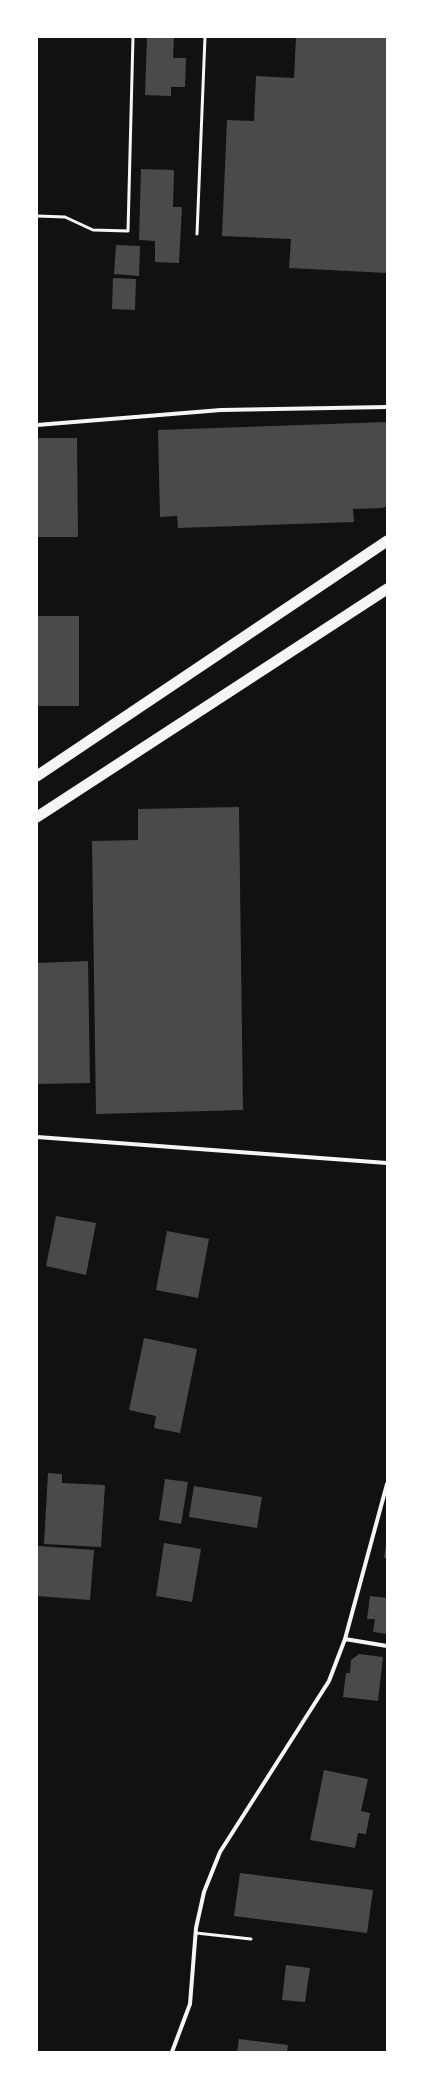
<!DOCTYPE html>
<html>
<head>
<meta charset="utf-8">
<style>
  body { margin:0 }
  #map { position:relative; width:424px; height:2089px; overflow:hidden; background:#111; font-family:"Varela Round",sans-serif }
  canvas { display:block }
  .frame { position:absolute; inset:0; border:38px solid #fff; pointer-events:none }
</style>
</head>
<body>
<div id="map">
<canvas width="424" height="2089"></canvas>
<div class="frame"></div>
</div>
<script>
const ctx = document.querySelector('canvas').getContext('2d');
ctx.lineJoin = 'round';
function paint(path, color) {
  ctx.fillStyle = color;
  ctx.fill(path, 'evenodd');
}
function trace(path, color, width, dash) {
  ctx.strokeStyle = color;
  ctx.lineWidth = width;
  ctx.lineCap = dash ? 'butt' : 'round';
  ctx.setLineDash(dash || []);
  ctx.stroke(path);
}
paint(new Path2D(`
  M147,37H174L173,58H186L185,87H171V96L145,95Z
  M296,37H387V273L289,268L291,239L222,236L227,120L254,121L256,76L294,78Z
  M141,169L174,170L173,207H182L179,263L155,262V241L139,240Z
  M116,245L140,246L139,276L114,274Z
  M113,278L136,279L135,310L112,309Z
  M387,422V506L383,508L353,509L354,522L178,528L177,516L160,517L158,430Z
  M37,438H77L78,537H37Z
  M37,616H79V706H37Z
  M239,807L243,1110L96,1114L92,841L138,840V809Z
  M88,961L90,1083L37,1084V963Z
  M56,1216L96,1223L86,1275L46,1266Z
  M167,1231L209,1239L198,1298L156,1290Z
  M144,1338L197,1349L180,1433L154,1428L156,1416L129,1410Z
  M48,1473L62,1474V1483L105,1485L101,1547L44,1544Z
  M165,1479L188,1482L181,1524L159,1520Z
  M194,1486L262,1497L257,1528L189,1517Z
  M164,1543L201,1549L192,1602L156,1596Z
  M386,1544H387V1558H384Z
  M38,1546L94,1550L90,1600L37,1596Z
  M370,1596L387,1598V1634L373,1632L375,1619H367Z
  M359,1654L383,1657L378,1701L343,1697L346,1673H350L351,1660Z
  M324,1770L368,1779L361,1811L370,1813L366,1834L358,1833L355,1848L310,1840Z
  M240,1873L373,1890L367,1933L234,1916Z
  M286,1965L310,1968L305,2002L282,2000Z
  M239,2039L288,2045L287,2052H237Z`), '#4a4a4a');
trace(new Path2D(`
  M37,216L65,217L93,230L128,231L133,37
  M197,234L205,37
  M196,1933L251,1939`), '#f5f5f5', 3);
trace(new Path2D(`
  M37,425L221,410L387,407
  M37,1137L387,1163
  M345,1639L387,1646
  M172,2052L190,2004L196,1928L204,1892L220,1852L329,1681L345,1639L387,1484`), '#f5f5f5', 4);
trace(new Path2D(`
  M37,776L387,541
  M37,817L387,589`), '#f5f5f5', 11);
</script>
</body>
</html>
